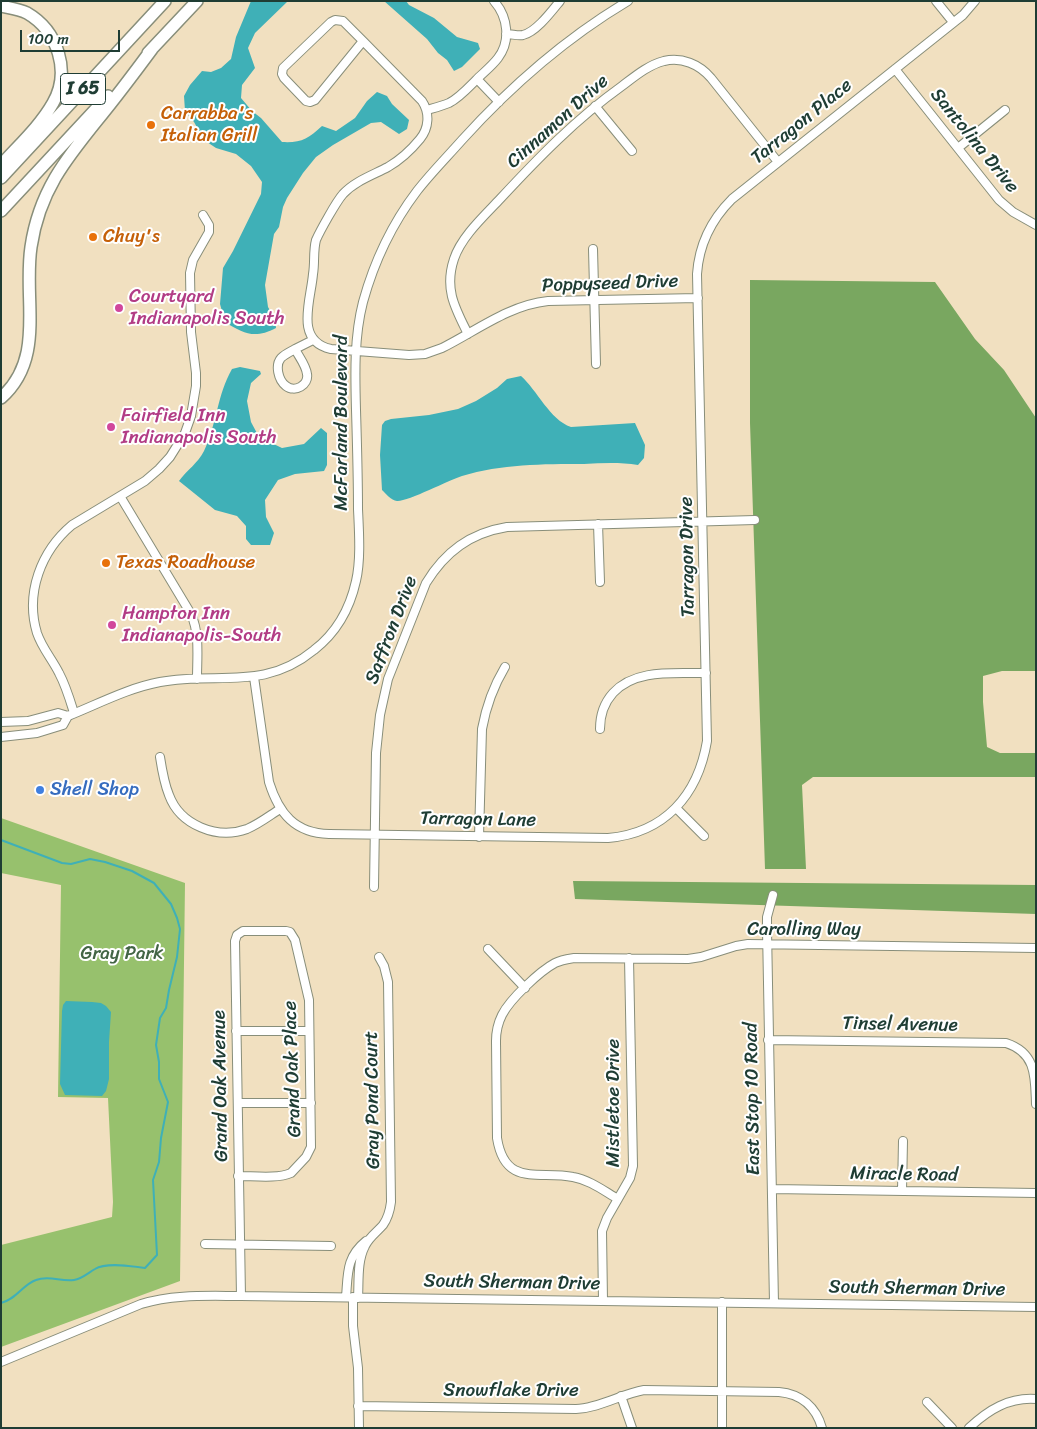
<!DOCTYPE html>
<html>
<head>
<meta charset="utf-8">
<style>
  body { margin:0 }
  #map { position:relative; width:1037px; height:1429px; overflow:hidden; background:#f1e0c0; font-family:Sriracha,sans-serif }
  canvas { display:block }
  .frame { position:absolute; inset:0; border:2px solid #1f3d34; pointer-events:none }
  .scale { position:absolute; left:20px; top:30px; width:100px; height:22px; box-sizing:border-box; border:2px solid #1f3d34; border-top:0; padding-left:6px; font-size:15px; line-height:18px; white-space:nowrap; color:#1f3d34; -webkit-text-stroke:4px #fff; paint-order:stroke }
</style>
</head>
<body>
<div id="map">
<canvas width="1037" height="1429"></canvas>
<div class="frame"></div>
<div class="scale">100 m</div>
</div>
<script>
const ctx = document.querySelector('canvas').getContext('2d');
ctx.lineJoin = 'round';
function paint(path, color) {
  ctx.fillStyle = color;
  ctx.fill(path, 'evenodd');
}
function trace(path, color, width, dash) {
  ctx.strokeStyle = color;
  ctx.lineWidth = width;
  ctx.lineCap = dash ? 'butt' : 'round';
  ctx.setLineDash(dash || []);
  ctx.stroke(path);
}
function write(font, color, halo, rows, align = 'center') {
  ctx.font = font + ' Sriracha,sans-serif';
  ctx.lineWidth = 4;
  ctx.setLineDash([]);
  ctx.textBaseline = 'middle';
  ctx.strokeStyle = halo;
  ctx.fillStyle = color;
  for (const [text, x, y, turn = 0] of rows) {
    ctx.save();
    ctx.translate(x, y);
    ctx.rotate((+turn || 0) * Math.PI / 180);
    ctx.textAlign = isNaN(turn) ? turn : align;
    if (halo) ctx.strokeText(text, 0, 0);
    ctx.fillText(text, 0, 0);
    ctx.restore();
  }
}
paint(new Path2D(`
  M1,818L185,883L180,1281L1,1347V1245L112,1217L113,1202L108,1098L58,1097L61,885L1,873Z`), '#97c16d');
paint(new Path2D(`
  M750,280L935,282L975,339L1004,370L1036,418V671H1002L983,676V702L987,747L1000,753H1036V777H813L802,785L806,869H765L750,423Z
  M573,881L1036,885V914L575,899Z`), '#79a760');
paint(new Path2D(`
  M251,1H288L255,33L248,48L255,68L242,85L241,98L252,111L261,118L282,142C301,143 308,139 322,126L336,131L355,118L367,101L377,92L387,96L392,104L409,120L407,129L399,134L381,122L371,123L333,145L316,157L303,173L287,198L283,207L279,227L274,234L265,285L268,307L275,319L276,328C255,339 244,334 225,322L220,304L223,268L233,251L261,194L262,182L251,166L236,154L216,148L204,140L194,122L185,111L184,96L190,85L202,71L211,72L221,68L231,59L236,37Z
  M384,1H406L409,5L434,18L457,37L478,43L480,49L462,67L454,71L447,60L438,53L427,39Z
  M240,367L260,371L261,374L251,383L247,401L251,422L259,437L282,448L304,444L321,428L327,433V465L324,471L295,474L278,480L265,500L266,517L274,533L270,545H251L246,539V526L237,516L215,510L179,481C187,470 198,463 204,451C217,424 217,395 232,369Z
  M521,376C537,390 550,420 571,427L635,423L645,445L644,458L638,465C620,462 602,463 584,464C543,464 501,464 462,476C449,480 407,502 397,501C391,500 386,494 382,490L380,455L382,425L385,421L391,419L429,415L458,409L476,401L497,388L507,379Z
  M66,1001L92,1002L101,1003L106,1006L111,1012L109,1042V1079L106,1091L102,1096L65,1095L60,1084L62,1011L63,1005Z`), '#3fb0b7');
trace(new Path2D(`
  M1,840L62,863L71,864L90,859L105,862L132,871L154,883L171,904L177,918L180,929L177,957L169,990L166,1008L160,1018L156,1045L159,1062V1079L168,1102L161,1138L159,1162L153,1180L157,1255L145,1268C132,1266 106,1262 95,1269C88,1273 82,1279 74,1280C61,1282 49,1275 36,1280C22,1285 17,1299 1,1303`), '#3fb0b7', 2);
const minor = new Path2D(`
  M936,1L953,22
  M335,20L343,21L363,41L315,100L310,102L306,101L284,78L282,74L283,68L331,22Z
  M506,34C512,34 518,36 523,35C536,32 551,12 560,1
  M363,41L422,101C430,113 429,128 420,139C411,150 400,160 388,167C373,175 355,181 343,194C336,202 320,231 316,240C313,251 315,263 313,274C311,300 294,341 331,349L409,355L425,354L442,348C476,331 509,305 548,301L698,298
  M895,69L999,200L1013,212L1036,225
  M477,79L499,102
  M595,106L632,151
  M427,110C434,108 442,106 449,103C459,98 468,88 476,80C483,73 492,66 498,58C511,41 508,17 494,1
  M958,148L1005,110
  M593,249L596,364
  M468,334C455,308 444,289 454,259C461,237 484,216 500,199C538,158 576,119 622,86C634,77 648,65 664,61C682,57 699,64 711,78L778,162
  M295,349C299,357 306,365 307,374C309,385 295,393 286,386C278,380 275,365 281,358C285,354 290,352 295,349Z
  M295,349L313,340
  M120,496L191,614C200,634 197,657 197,679
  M598,524L600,582
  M254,677L269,782C279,814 295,833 329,834L608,838C665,833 698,795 707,741L697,274C699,245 711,220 732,199L963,15L975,1
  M74,713C70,700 66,686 59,673C52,659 42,648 37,633C25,593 41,551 72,525L145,481L159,469L170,457L185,433L191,416L196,386V373L191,332L190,273L193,260L209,232V225L203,215
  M1,722L28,721L58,713L68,716C98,704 128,688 160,682C217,671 263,692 314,650C336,633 350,608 356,581C361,560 359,531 358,509C358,476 357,443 356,410C355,374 354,337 363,302C374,262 392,224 417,191C431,173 447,157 462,140C510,87 566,38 628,1
  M600,729C600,716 604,703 613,693C636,668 675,674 706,673
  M1,737L37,733L63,725L68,716
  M160,757C162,770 164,783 169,795C180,825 217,840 247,829C259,824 269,816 280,809
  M676,808L704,836
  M479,837L482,729C486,707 493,687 505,667
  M374,887L376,753L380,715L388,679L426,583C445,552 470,533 507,527L755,520
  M773,895L767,917V930L774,1303
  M488,949L525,988
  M236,1031H309
  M768,1040L1006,1043C1037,1053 1035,1078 1036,1104
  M238,1103H311
  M238,1176C254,1176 277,1179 291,1173L306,1157L311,1147L309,1000L295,940L290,932L286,931H243L237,935L235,941L241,1296
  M772,1189L1036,1193
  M902,1191L903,1141
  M618,1199C604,1191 590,1180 573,1177C539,1170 505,1188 497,1138L496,1041C496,1032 498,1023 502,1015C510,999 540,971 555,963C561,960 568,959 574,958L688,959L701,957L736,946L748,944L1036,948
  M205,1244L331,1246
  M346,1297C348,1274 346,1257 366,1241
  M353,1297V1326L358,1368L359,1428
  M358,1298C359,1281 357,1261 365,1246C369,1237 377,1232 383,1225C388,1218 390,1210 391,1202L388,982L384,966L379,957
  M603,1301L602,1231L607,1218L630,1178L633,1166L629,958
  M722,1302V1428
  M1,1362L141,1304C173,1294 207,1296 241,1296L1036,1307
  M621,1396L632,1428
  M927,1402L952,1428
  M358,1406L576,1409C600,1408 621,1394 644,1390L779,1392C801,1394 816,1407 822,1428
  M969,1428C988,1410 1009,1397 1036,1399`);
const highway = new Path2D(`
  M1,6C10,8 19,9 27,13C58,31 71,72 53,103C40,126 19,145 1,165
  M148,53L197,1
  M1,178L165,1
  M1,211L108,96
  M1,398C46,358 23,300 31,247C39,192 65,160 99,118C117,96 135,72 152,49`);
trace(minor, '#888e7a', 10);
trace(highway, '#888e7a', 14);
trace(minor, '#fff', 8);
trace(highway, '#fff', 11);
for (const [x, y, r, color] of [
  [151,125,5,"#e8710a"],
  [93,237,5,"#e8710a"],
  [119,308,5,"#d1479c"],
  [111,427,5,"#d1479c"],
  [106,563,5,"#e8710a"],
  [112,625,5,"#d1479c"],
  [40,790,5,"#3f7fe0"]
]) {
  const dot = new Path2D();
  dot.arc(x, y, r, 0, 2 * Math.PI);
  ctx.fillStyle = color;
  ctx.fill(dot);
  trace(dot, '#fff', 2);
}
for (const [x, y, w] of [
  [83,89,45]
]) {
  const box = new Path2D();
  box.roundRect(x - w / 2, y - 15.5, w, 31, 4);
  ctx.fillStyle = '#fff';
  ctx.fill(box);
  trace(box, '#1f3d34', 1);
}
write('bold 18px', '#1f3d34', null, [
  ["I 65",83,89]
]);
write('19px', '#c56008', '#fff', [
  ["Carrabba's",161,114],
  ["Italian Grill",161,136],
  ["Chuy's",103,237],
  ["Texas Roadhouse",116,563]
], 'left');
write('19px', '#1f3d34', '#fff', [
  ["Cinnamon Drive",558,122,-42],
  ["Tarragon Place",802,122,-39],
  ["Santolina Drive",974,141,51],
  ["Poppyseed Drive",610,284,-2],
  ["McFarland Boulevard",342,423,-90],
  ["Tarragon Drive",688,557,-91],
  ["Saffron Drive",392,630,-69],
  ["Tarragon Lane",478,820,1],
  ["Carolling Way",804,930],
  ["Tinsel Avenue",900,1025,1],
  ["Grand Oak Place",293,1069,-92],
  ["Grand Oak Avenue",221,1086,-91],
  ["East Stop 10 Road",753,1099,-91],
  ["Gray Pond Court",373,1100,-91],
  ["Mistletoe Drive",614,1103,-90],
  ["Miracle Road",904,1175,1],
  ["South Sherman Drive",512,1283,1],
  ["South Sherman Drive",917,1289,1],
  ["Snowflake Drive",511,1391]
]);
write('19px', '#b23c85', '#fff', [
  ["Courtyard",129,297],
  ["Indianapolis South",129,319],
  ["Fairfield Inn",121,416],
  ["Indianapolis South",121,438],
  ["Hampton Inn",122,614],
  ["Indianapolis-South",122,636]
], 'left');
write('19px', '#366cbe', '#fff', [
  ["Shell Shop",50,790]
], 'left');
write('19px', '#436545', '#fff', [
  ["Gray Park",122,954]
]);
</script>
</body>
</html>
